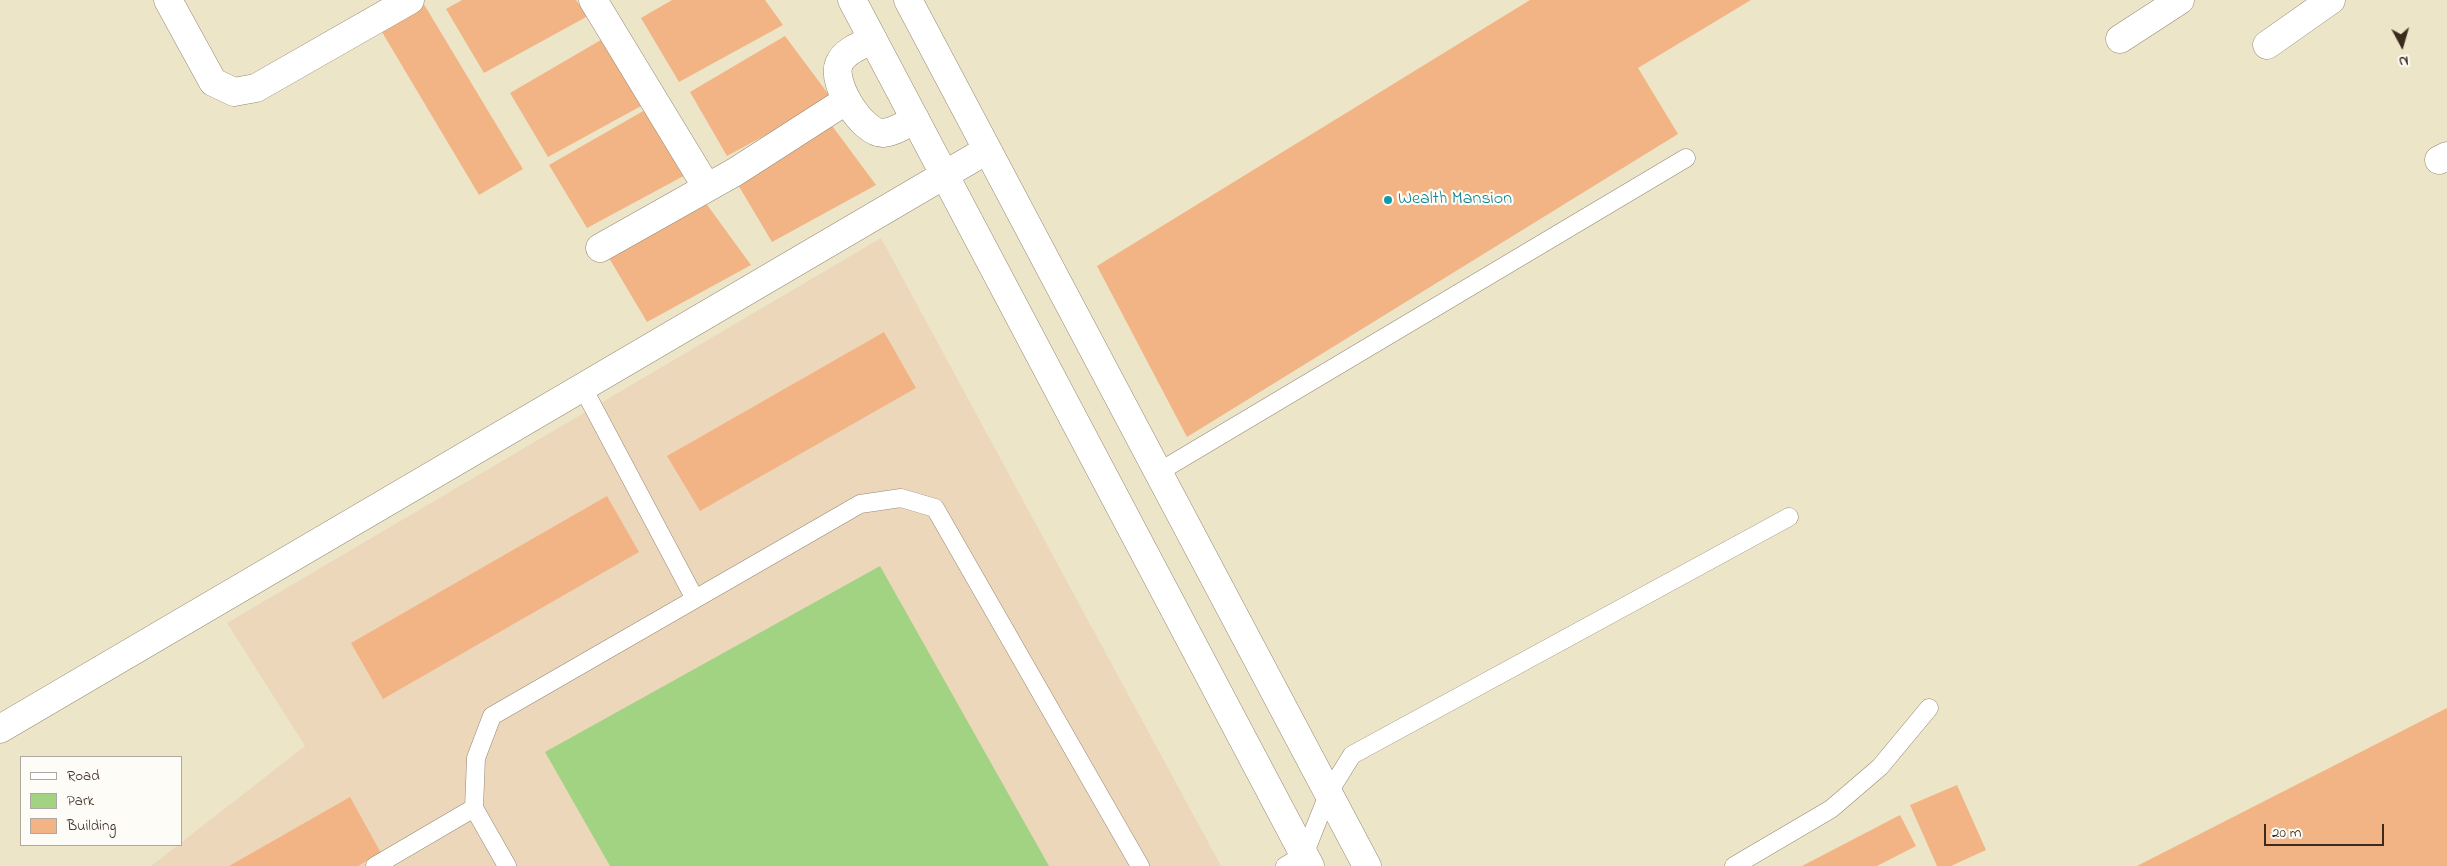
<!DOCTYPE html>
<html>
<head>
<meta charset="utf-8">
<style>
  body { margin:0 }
  #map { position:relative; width:2447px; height:866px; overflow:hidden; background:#ede5c8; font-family:"Indie Flower",sans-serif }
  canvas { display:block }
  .legend { position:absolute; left:20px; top:756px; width:162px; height:90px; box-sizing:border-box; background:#fdfcf7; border:1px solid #afa8a0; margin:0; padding:6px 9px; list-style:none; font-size:15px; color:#3b2a1e }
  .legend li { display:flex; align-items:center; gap:10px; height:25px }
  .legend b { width:25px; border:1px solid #afa8a0 }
  .north { position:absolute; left:2377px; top:20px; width:50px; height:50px; -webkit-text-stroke:4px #fdfcf7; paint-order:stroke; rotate:174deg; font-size:14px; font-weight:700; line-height:20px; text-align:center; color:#3b2a1e }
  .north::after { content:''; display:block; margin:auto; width:18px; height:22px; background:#3b2a1e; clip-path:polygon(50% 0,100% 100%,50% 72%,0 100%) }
  .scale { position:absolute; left:2264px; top:824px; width:120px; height:22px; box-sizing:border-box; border:2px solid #3b2a1e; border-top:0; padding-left:6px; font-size:15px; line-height:18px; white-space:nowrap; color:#3b2a1e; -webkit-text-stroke:4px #fdfcf7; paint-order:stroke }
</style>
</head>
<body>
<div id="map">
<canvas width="2447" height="866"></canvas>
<ul class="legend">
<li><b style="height:6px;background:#fff"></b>Road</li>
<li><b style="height:14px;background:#a2d382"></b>Park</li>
<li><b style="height:14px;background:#f2b485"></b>Building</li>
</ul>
<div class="north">N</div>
<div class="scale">20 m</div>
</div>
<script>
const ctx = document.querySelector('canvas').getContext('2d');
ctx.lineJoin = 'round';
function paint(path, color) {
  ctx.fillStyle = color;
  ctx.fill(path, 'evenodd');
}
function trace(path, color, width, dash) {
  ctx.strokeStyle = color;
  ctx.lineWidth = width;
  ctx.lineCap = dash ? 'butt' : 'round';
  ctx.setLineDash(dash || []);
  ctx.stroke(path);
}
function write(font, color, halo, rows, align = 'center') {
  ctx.font = font + ' "Indie Flower",sans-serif';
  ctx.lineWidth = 4.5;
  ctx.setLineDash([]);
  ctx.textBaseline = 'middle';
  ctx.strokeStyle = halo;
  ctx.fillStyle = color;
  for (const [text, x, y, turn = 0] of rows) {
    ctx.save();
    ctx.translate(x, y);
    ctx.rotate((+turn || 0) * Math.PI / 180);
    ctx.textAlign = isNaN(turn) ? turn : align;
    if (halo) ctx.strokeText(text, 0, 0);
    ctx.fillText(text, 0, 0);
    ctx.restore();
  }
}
paint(new Path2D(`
  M881,238L1221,866H151L305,746L227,623Z`), '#edd7bb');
paint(new Path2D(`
  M880,566L1049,866H610L545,752Z`), '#a2d382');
paint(new Path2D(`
  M462,0H576L588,16L484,73L446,9Z
  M672,0H765L783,25L679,82L641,18Z
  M1530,0H1751L1638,68L1678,134L1187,437L1097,266Z
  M422,1L523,169L479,195L379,27Z
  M785,36L832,99L727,156L690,92Z
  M606,37L652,100L548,157L510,93Z
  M645,110L691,172L587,228L549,165Z
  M830,123L876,185L772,242L734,178Z
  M705,202L751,265L647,322L609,258Z
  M884,332L916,388L700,511L667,456Z
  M607,496L639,552L383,699L351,643Z
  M2447,708V866H2137Z
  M1957,785L1986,850L1951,866H1937L1910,805Z
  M350,797L381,853L358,866H229Z
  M1900,815L1916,846L1877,866H1802Z`), '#f2b485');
const service = new Path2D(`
  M583,388L695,599
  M1157,473L1686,158
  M375,866L474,808
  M507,866L474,808L476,758L492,716L860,504L901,498L935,508L1140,866
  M1285,866L1304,855L1329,792L1352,755L1789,517
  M1734,866L1831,809L1880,767L1929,708`);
const minor = new Path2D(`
  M168,0L213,82L234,92L256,88L410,0
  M593,0L706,186
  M2120,39L2180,0
  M873,40C861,45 844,51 839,64C831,83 862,133 883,133C894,132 905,125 915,119
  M2267,45L2331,0
  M2439,160L2447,156
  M600,248L735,172L847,100
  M0,729L987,150`);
const tertiary = new Path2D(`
  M852,0L1310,866
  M908,0L1367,866`);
trace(service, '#948873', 19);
trace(minor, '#948873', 29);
trace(tertiary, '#948873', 29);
trace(service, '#fff', 18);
trace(minor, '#fff', 28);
trace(tertiary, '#fff', 28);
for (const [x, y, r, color] of [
  [1388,200,5,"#0f9aa8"]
]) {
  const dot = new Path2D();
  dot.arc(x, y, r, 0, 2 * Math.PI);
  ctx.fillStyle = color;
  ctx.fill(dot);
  trace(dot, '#fdfcf7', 2);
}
write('18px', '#0d838f', '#fdfcf7', [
  ["Wealth Mansion",1398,200]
], 'left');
</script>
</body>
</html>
